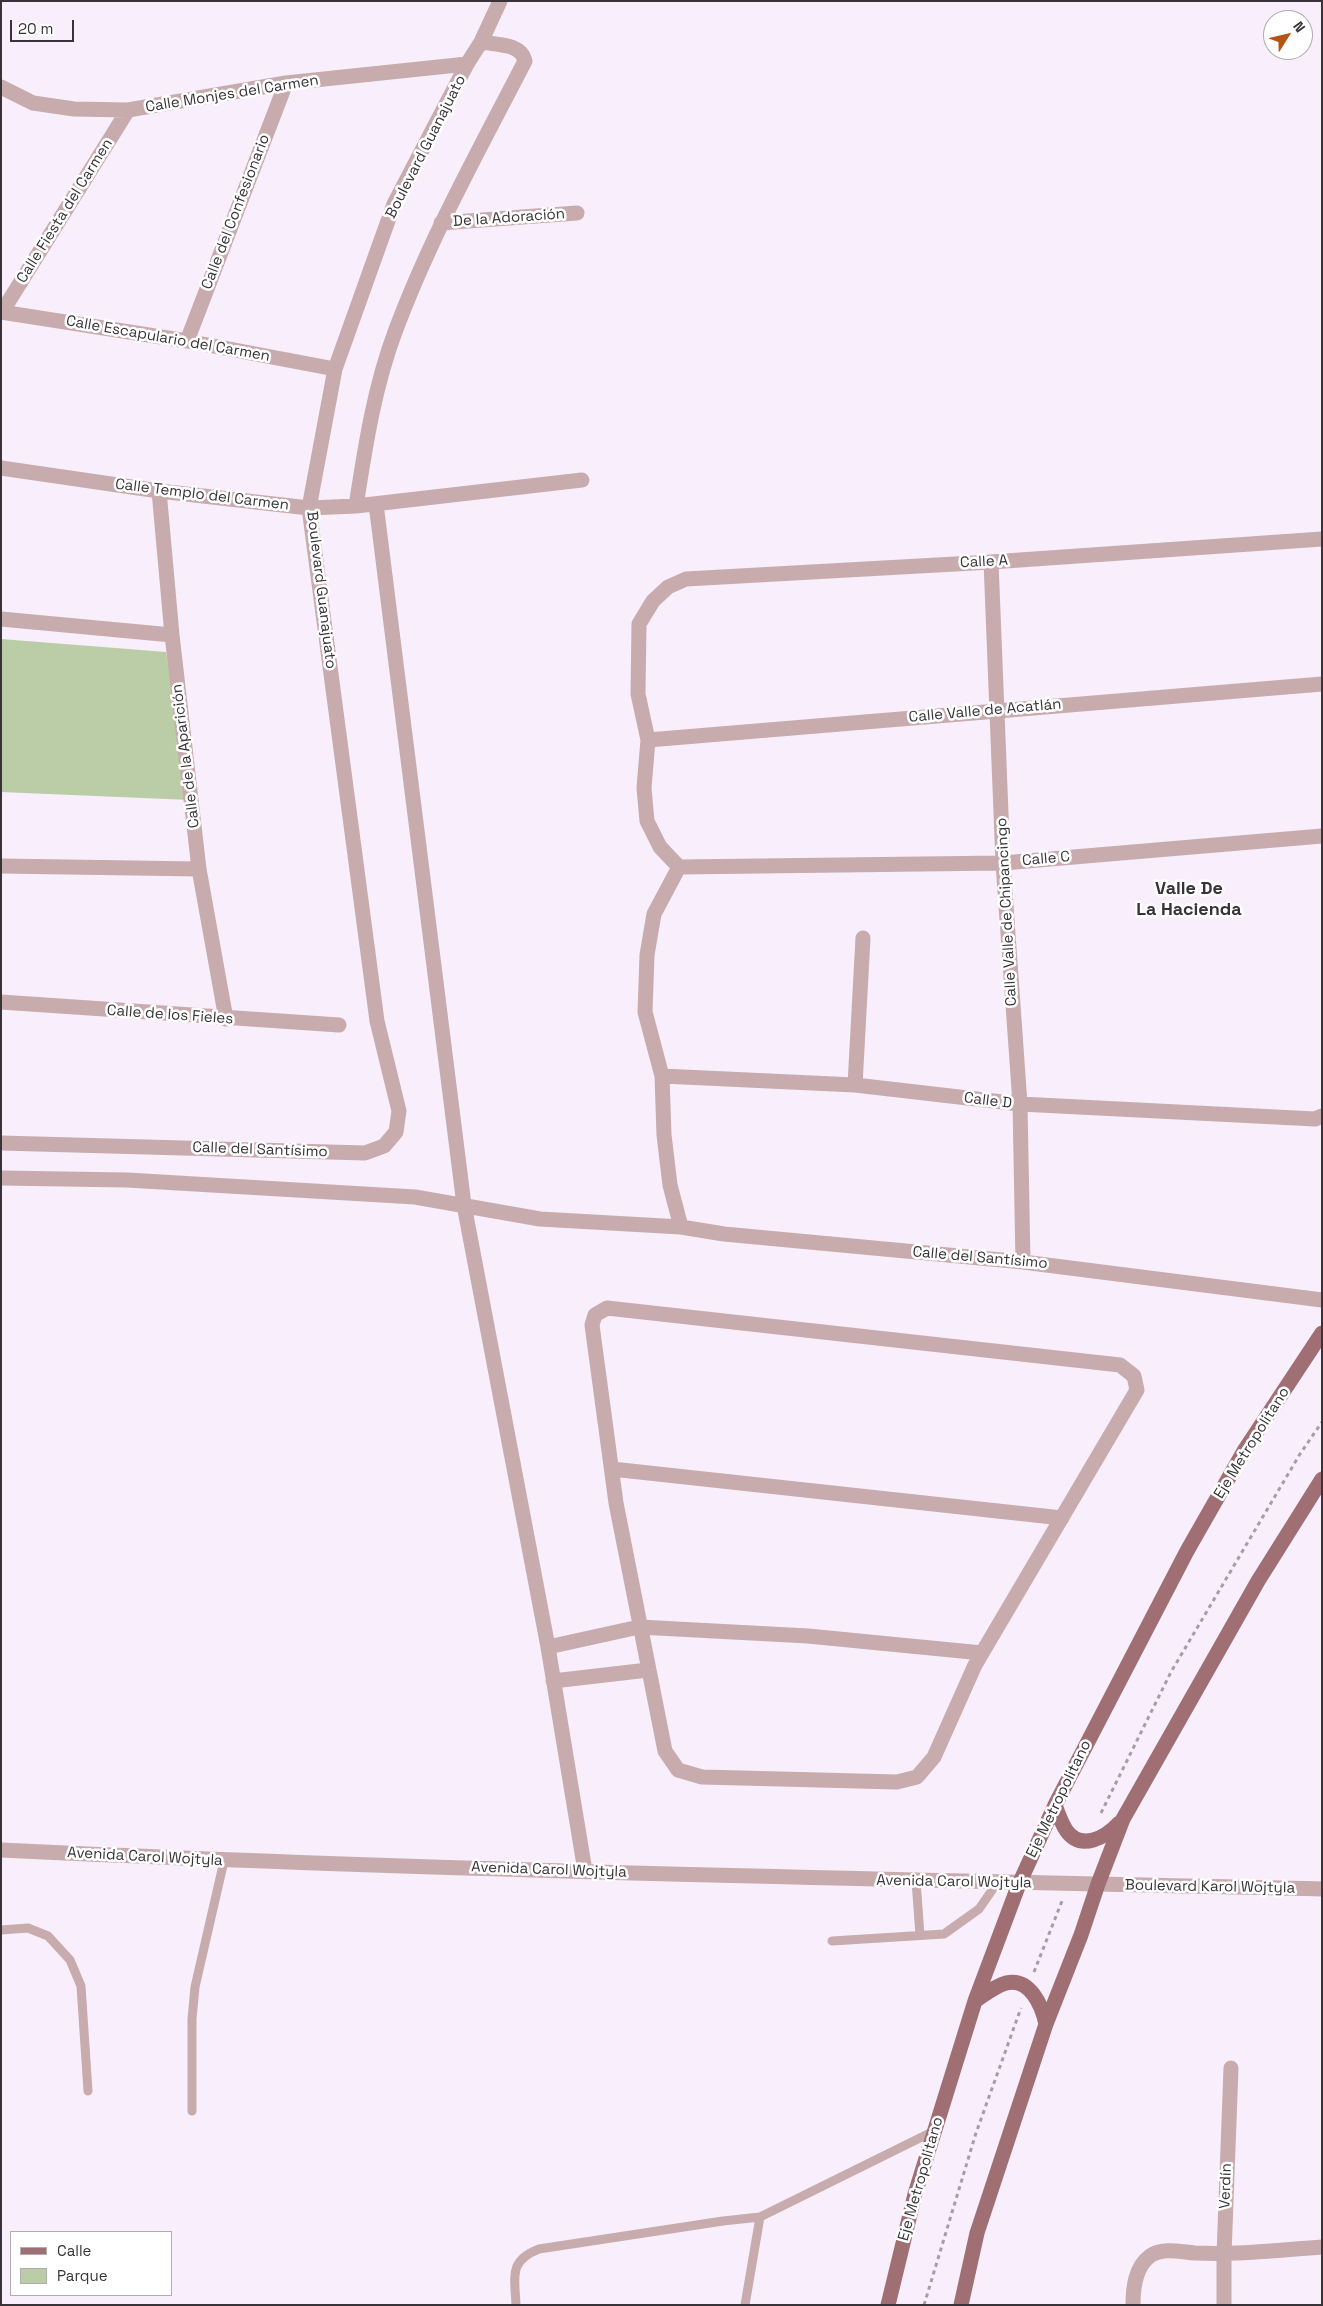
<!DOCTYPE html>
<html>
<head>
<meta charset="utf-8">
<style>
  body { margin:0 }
  #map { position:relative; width:1323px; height:2306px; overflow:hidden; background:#f9eefb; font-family:"Space Grotesk",sans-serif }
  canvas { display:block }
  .frame { position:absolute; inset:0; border:2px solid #373338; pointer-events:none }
  .legend { position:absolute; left:10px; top:2231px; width:162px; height:65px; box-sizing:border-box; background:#fff; border:1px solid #afadaf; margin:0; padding:6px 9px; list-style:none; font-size:15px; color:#373338 }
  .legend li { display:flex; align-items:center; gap:10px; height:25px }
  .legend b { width:25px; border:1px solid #afadaf }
  .north { position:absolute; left:1263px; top:10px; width:50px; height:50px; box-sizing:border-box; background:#fff; border:1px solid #afadaf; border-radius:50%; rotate:54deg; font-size:14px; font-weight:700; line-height:20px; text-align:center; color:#373338 }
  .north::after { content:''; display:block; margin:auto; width:18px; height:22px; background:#b55314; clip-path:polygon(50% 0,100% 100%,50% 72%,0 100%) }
  .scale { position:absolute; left:10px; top:20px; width:64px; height:22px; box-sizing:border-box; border:2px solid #373338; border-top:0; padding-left:6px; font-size:15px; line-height:18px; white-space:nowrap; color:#373338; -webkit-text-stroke:4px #fff; paint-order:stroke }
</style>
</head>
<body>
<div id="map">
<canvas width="1323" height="2306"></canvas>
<div class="frame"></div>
<ul class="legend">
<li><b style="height:6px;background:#9f6f74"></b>Calle</li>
<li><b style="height:14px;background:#bbcda6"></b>Parque</li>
</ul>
<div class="north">N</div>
<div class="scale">20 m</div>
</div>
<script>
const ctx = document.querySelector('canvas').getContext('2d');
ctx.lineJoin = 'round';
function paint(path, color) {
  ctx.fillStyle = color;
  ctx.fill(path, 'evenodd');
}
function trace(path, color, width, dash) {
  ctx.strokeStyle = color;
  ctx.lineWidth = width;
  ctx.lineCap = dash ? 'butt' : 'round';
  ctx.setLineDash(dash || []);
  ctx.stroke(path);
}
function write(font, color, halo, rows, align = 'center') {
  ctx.font = font + ' "Space Grotesk",sans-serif';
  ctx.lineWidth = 5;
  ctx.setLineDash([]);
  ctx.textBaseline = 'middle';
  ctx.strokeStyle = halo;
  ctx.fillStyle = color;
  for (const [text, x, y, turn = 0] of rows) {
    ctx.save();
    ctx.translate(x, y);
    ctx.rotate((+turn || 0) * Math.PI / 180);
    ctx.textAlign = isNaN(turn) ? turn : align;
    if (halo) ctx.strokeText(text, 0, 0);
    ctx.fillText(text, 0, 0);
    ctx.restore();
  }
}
paint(new Path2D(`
  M1,639L166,652L190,800L1,792Z`), '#bbcda6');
trace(new Path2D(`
  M1101,1813L1171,1672L1300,1454L1322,1422
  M1034,1972L1062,1901
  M924,2305L976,2133L1021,2008`), '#a59da7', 3, [4, 4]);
trace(new Path2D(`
  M916,1881L920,1935
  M1,1930L28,1928L48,1936L70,1960L81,1986L88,2091
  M832,1941L944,1934L979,1909L997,1883
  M192,2111V2019L195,1987L224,1861
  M516,2305C515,2277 508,2261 539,2249L723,2221L760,2217L934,2131
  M745,2305L760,2217`), '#c7abad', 9);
trace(new Path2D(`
  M1,87L33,103L74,109L128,110L286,83L467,64
  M441,223L577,213
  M1,312L187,341L335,369
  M2,312L128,110
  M187,341L286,83
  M1,468L159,491L309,508L356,506L582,480
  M159,491L172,635L199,869L226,1019
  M376,504L464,1205L548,1647L585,1871
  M356,506C365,448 374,388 395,332C430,238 479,150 525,61C521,43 497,45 481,42
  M991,562L1003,863L1020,1104L1023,1262
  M1,619L172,635
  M648,740L1322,684
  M1,866L199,869
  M679,867L654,914L647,955L645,1012L662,1076L664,1135L670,1185L681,1227L724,1234L1023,1262L1322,1300
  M679,867L660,847L647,821L644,788L648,740L638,694L639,624L653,601L668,587L686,579L991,562L1322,539
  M679,867L1003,863L1322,836
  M1,1002L339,1025
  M662,1076L855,1085L1020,1104L1315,1119L1322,1116
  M855,1085L863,938
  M1,1143L365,1153L384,1146L396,1132L399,1111L377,1021L309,508L335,369L394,204L467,64L481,42L500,1
  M1,1178L127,1180L415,1197L540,1219L681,1227
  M607,1308L1120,1365L1134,1376L1137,1390L975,1665L934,1757L917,1777L897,1782L702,1777L678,1770L665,1751L616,1503L592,1325L595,1315Z
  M612,1469L1062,1518
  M548,1647L639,1627L808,1636L982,1653
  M553,1681L648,1670
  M1133,2305C1133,2288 1135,2267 1150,2256C1162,2247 1181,2252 1195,2253C1237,2255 1279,2250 1322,2247
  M1224,2305V2255L1231,2068`), '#c7abad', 15);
trace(new Path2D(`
  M1,1850C441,1871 882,1879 1322,1889`), '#c7abad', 15);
trace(new Path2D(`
  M1055,1805C1058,1813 1061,1822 1066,1830C1081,1852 1106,1837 1119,1823
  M975,2001C984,1995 995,1986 1006,1983C1030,1977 1042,2006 1046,2024
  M888,2305L915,2194L975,2001L1019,1884L1055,1805L1187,1551L1244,1451L1322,1333
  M961,2305L977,2233L1046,2024L1081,1935L1098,1884L1123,1819L1258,1581L1322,1479`), '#9f6f74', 15);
write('15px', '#373338', '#fff', [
  ["Calle Monjes del Carmen",232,94,-9],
  ["Boulevard Guanajuato",426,147,-63],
  ["Calle Fiesta del Carmen",65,211,-58],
  ["Calle del Confesionario",236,212,-69],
  ["De la Adoración",509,218,-4],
  ["Calle Escapulario del Carmen",168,339,10],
  ["Calle Templo del Carmen",202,495,7],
  ["Calle A",984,562,-3],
  ["Boulevard Guanajuato",321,590,83],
  ["Calle Valle de Acatlán",985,711,-5],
  ["Calle de la Aparición",186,756,-97],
  ["Calle C",1046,859,-5],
  ["Calle Valle de Chipancingo",1007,912,-93],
  ["Calle de los Fieles",170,1015,4],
  ["Calle D",988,1101,7],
  ["Calle del Santísimo",260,1150,2],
  ["Calle del Santísimo",980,1258,5],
  ["Eje Metropolitano",1252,1443,-58],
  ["Eje Metropolitano",1059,1799,-64],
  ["Avenida Carol Wojtyla",145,1857,3],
  ["Avenida Carol Wojtyla",549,1870,2],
  ["Avenida Carol Wojtyla",954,1882,1],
  ["Boulevard Karol Wojtyla",1210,1887,1],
  ["Eje Metropolitano",921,2179,-74],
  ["Verdín",1226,2186,-88]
]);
write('bold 18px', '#373338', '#fff', [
  ["Valle De",1189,889],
  ["La Hacienda",1189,910]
]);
</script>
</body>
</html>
